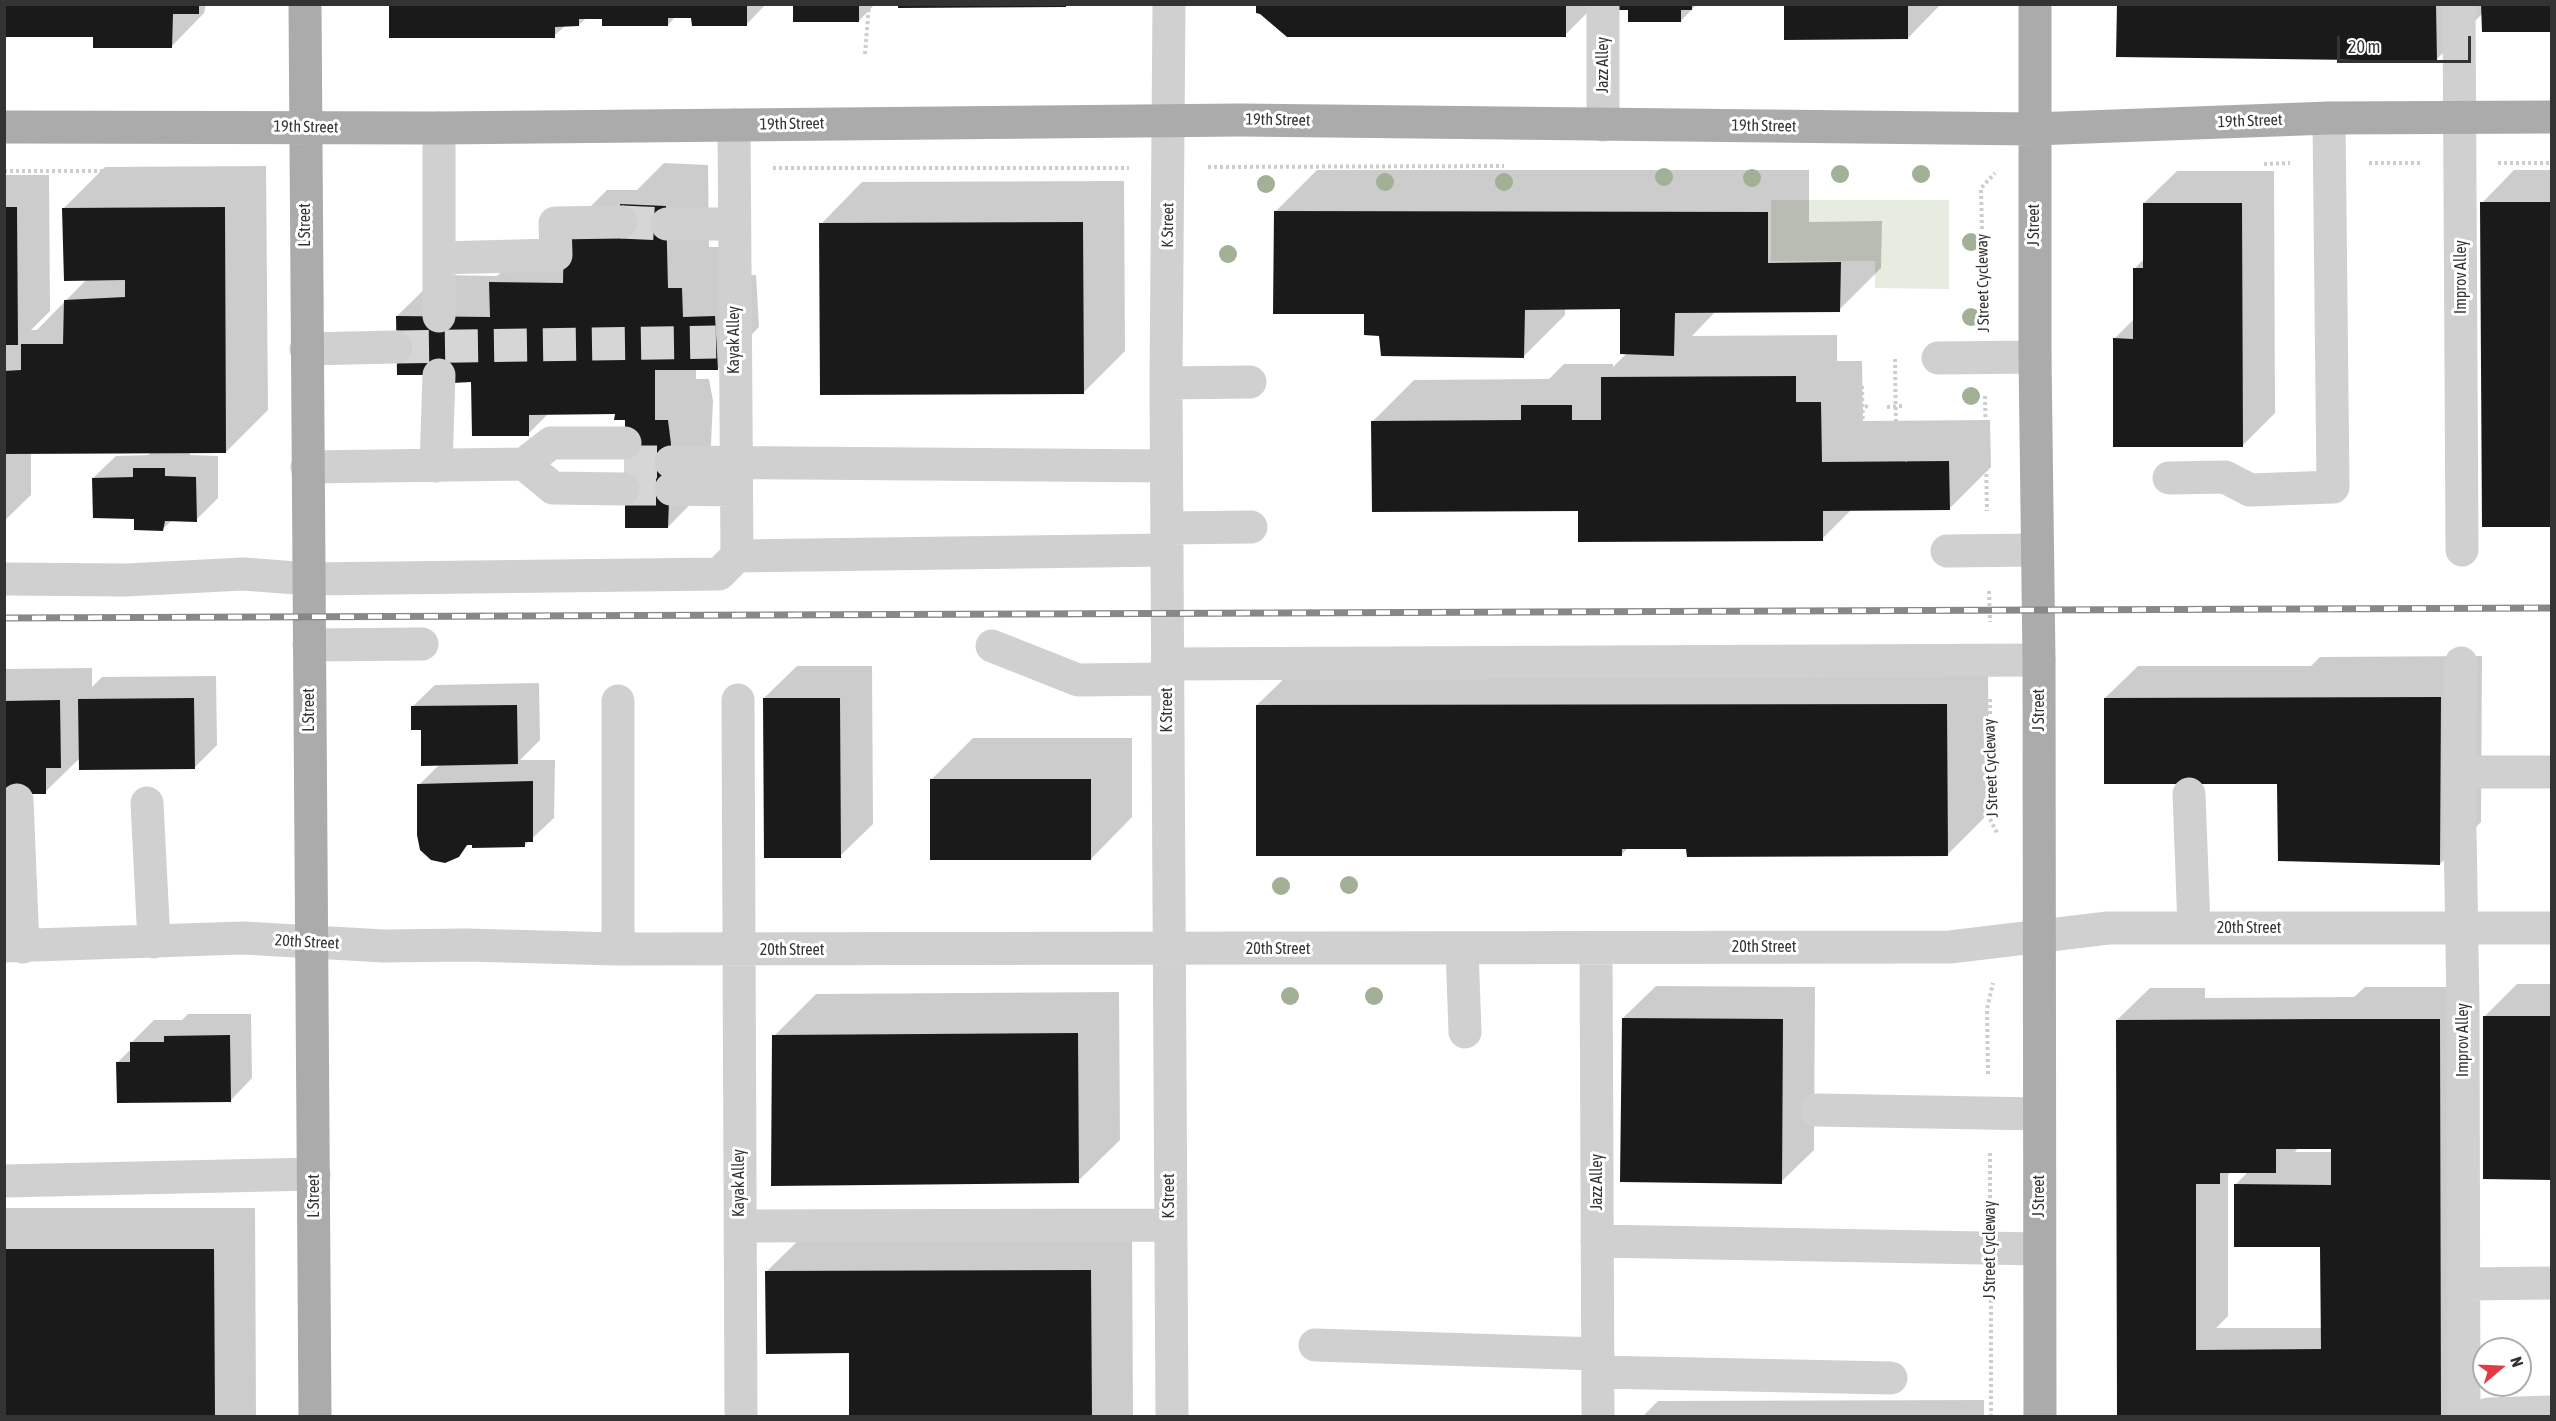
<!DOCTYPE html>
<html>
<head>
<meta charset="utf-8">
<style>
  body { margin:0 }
  #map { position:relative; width:2556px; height:1421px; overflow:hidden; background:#fff; font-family:"Asap Condensed",sans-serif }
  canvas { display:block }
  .frame { position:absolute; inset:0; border:6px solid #333; pointer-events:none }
  .north { position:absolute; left:2472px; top:1337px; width:60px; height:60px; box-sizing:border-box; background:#fff; border:2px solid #adadad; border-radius:50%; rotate:71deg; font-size:16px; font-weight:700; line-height:24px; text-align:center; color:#333 }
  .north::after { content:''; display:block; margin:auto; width:21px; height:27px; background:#e63946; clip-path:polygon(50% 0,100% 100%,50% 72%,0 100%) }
  .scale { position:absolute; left:2337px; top:36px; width:134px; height:27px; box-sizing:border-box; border:3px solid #333; border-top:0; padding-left:8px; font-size:18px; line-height:21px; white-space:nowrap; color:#333; -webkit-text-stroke:4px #fff; paint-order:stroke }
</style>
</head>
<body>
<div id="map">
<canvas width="2556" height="1421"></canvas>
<div class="frame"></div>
<div class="north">N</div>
<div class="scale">20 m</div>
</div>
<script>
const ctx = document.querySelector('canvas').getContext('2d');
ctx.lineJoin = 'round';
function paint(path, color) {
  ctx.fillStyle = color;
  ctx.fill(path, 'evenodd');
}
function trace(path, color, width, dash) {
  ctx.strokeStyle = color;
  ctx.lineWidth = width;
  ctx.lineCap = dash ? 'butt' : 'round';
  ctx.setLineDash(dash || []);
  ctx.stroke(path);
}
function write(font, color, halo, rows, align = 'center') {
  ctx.font = font + ' "Asap Condensed",sans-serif';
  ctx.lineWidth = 6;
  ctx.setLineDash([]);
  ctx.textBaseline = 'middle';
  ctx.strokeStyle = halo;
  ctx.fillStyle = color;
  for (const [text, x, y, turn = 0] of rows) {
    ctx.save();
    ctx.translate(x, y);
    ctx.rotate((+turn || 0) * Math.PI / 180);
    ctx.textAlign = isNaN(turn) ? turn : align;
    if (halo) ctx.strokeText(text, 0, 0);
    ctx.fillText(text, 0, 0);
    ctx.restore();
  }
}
paint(new Path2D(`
  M1771,200H1949V289L1875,288V261H1771Z`), '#e6ecdf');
paint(new Path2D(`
  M4,4H206L204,13L172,46L94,36Z
  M390,4H766L746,25L693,16H676L668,25L604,18H586L579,25H566L554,36Z
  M795,4H875L859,21Z
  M900,4H1066L900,7Z
  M1257,4H1596L1565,35L1257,12Z
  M1614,4H1697L1681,21Z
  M1785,4H1940V5L1908,38Z
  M2118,4H2552L2483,13L2437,59Z
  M664,163L708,165L709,247H723L725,275H756L759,327L718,369H696V379H709L713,401L709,485L668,527L626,418L616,413H549L528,434L473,381L397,316L439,275L497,276L532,241H565V232L607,190H637Z
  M266,166L268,410L226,452H190V455L218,456V498L196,520H172L163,529L135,517L93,478L116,456L148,455L152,452H31V495L4,521V175H49L50,311L31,330H37L87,279L63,209L105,167Z
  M1317,170H1809V222L1882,221L1881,268L1839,310L1715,312L1692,336L1837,335V361H1862L1863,421L1990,420L1991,467L1949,509H1852L1822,539L1579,509L1372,422L1414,380L1549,379L1564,364H1613V367L1627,353L1621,308H1565V315L1523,357L1381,334L1365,312L1275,212Z
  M2514,170H2552V526L2482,203Z
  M2177,171H2274L2275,413L2242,446L2114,339L2135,318V268L2145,258L2144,203Z
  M1124,181L1125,351L1083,393L821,224L862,182Z
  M2482,656L2481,822L2440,864L2279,780L2105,698L2138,666H2311L2320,657Z
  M1988,662L1989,813L1947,855L1688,847L1628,848L1621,855L1257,705L1299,664Z
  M797,666H872L873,824L840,856L764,698Z
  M92,668V687L102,677L216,676L217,745L195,767L81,757L45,792H4V669Z
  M539,683L540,740L520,760H555L554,818L525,845L470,843L458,855L419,785L440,764L412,707L435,685Z
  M973,738H1132V817L1091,859L931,780Z
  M2517,984H2552V1178L2485,1016Z
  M1656,986L1815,987L1814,1150L1781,1182L1623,1018Z
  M2365,987H2472L2463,1416H2119L2117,1020L2150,988H2205V998L2354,997ZM2298,1148H2332V1152H2295ZM2231,1171L2248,1172L2235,1185L2322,1245V1328H2216L2228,1316V1175Z
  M1119,992L1120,1140L1078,1181L774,1036L816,994Z
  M188,1014H251L252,1078L230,1101L117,1063L131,1049V1043L154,1020H182Z
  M4,1208H255L256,1416H4Z
  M1132,1229L1133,1416H851L850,1352L767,1271L809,1230Z
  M1984,1400V1416H1643L1658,1401Z`), '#0003');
paint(new Path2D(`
  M4,4H199V14H173L172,48H93V37H4Z
  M389,4H747V26H692L691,18H668V26H602V19H579V26L555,27V38H389Z
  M793,4H859V22H793Z
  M1613,4H1692V10H1681V22H1628V10H1613Z
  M1784,4H1908V39L1784,40Z
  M2117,4H2436L2437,61L2116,57Z
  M2481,4H2552V32H2482Z
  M898,5H1066V7L898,8Z
  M1256,5H1566V37H1287L1260,14L1256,13Z
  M2480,202H2552V527H2482Z
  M2143,203H2242L2243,447H2113V338L2133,339V268H2143Z
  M620,204L666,206L668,288H682L683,317L715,316L718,370H655V420H668L671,444L668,528H625V420H614L615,414L529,415V436H472L471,382L452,383V375H397L396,316L490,317L489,282L563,283L564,231L621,230Z
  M4,207H17L18,345H4Z
  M225,207L226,453L4,454V371L21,370V344H63L64,300L125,297V280L64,281L62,208Z
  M1274,211L1768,212V263L1841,262L1840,312L1675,313L1674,356L1620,354V309L1525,310L1524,358L1381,356L1379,336L1364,335V314H1273Z
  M1083,222L1084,394L820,395L819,223Z
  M1796,376V402H1821L1822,462L1949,461L1950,510L1823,511V541L1578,542V511L1372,512L1371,421L1521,420V405H1572V420H1601V377Z
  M133,468H165V476L196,477L197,522L165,521L163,531L134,530V519L93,518L92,478L133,477Z
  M2441,697L2440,865L2278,861L2277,784H2104V698Z
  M194,698L195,769L79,770L78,699Z
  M763,698H840L841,858H764Z
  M60,700L61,768H46V794H4V701Z
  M1947,704L1948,856L1687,857L1686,849H1622V856H1256V705Z
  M517,705L518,764L421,766V730H411V706Z
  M930,779H1091V860H930Z
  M533,781V842H525V847L472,848V845H467L459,857L445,863L431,860L420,850L417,835V784Z
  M2483,1016H2552V1180L2483,1179Z
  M1622,1018L1783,1019L1782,1184L1620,1182Z
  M2331,1019H2440L2441,1416H2117L2116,1020ZM2276,1149H2331V1185L2234,1184V1247H2320L2321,1349L2196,1350V1184H2220V1173H2276Z
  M1078,1033L1079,1183L771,1186L772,1035Z
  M230,1035L231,1102L117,1103L116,1062H130V1042H164V1036Z
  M4,1249H214L215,1416H4Z
  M1091,1270L1092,1416H849V1353L766,1354L765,1271Z`), '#1a1a1a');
trace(new Path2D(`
  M621,222L667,224
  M396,347L716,342
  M624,462H671
  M623,489H671`), '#d6d6d6', 33, [33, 16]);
trace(new Path2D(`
  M865,54L869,4
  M2369,163H2422
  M2498,163H2552
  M2264,164L2290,163
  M1208,167L1504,166
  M773,168H1129
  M4,171H154
  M1984,319L1981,188L1995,173
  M1895,359L1896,430
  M1862,386L1863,431
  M1985,396L1987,511
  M1859,407L1870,406
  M1887,407L1904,406
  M1842,431L1923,429
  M1905,461L1912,446V429
  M1989,591L1990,622
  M1990,699V819L1997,833
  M1988,1074L1987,1009L1993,983
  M1990,1153V1209
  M1991,1288V1416`), '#cdcdcd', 4, [3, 3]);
trace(new Path2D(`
  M1169,4L1166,383L1172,1416
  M1603,4V125
  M2459,4L2462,550
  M734,125L737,556
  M667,224H734
  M439,258L556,255L555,223L621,222
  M439,316V128
  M306,349L396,347
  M1938,358L2035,357
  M1166,383L1250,382
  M671,462L1166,466
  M524,464L553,488L623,489
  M436,466L439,375
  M307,467L524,464L551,443H625
  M2169,478L2225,477L2250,490L2333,487L2329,118
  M671,489L735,490
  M1168,528L1251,527
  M1947,551L2037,550
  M4,579L126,580L243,574L310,579L719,574L737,556L1167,550
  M309,645L422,644
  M992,646L1078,680L1167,679
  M2461,663L2459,772L2463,1005L2464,1416
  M1167,664L2039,660
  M738,700L741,1416
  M2459,772H2552
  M2189,794L2194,927
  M17,800L23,947
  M147,803L154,942
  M4,946L243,938L384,946L466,945L618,949L1950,947L2108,928H2552
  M1462,948L1465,1032
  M1596,948L1598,1416
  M618,949V701
  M1817,1110L2039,1114
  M4,1181L314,1174
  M740,1226L1169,1225
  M1597,1241L2039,1249
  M2463,1284L2552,1283
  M1315,1345L1598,1354
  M1598,1372L1891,1378
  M2488,1414L2552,1412`), '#d0d0d0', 33);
trace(new Path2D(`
  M305,4L315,1416
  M2035,4V357L2039,660L2040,1416
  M4,127L439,128L1240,120L2034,129L2329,118L2552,117`), '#ababab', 33);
const rail = new Path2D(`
  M4,618L2552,608`);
trace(rail, '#888', 7);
trace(rail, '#fff', 4.5, [14]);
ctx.fillStyle = '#a2b095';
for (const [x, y] of [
  [1840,174],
  [1921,174],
  [1664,177],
  [1752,178],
  [1385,182],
  [1504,182],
  [1266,184],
  [1971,242],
  [1228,254],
  [1971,317],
  [1971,396],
  [1349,885],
  [1281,886],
  [1290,996],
  [1374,996]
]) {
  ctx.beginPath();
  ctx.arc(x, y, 9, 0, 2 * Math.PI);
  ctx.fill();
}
write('16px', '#333', '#fff', [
  ["Jazz Alley",1603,65,-90],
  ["19th Street",1278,120,1],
  ["19th Street",2250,121,-2],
  ["19th Street",792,124,-1],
  ["19th Street",1764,126,1],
  ["19th Street",306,127,1],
  ["L Street",305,225,-90],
  ["K Street",1168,225,-89],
  ["J Street",2034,225,-90],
  ["Improv Alley",2461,277,-90],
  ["J Street Cycleway",1983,283,-91],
  ["Kayak Alley",734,340,-90],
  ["L Street",309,710,-90],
  ["K Street",1167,710,-90],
  ["J Street",2039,710,-90],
  ["J Street Cycleway",1991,768,-92],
  ["20th Street",2249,928],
  ["20th Street",307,942,3],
  ["20th Street",1764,947],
  ["20th Street",1278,949],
  ["20th Street",792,950],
  ["Improv Alley",2463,1040,-90],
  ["Jazz Alley",1597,1182,-90],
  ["Kayak Alley",739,1183,-90],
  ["L Street",314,1196,-90],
  ["K Street",1169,1196,-90],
  ["J Street",2039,1196,-90],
  ["J Street Cycleway",1990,1250,-90]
]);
</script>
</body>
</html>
